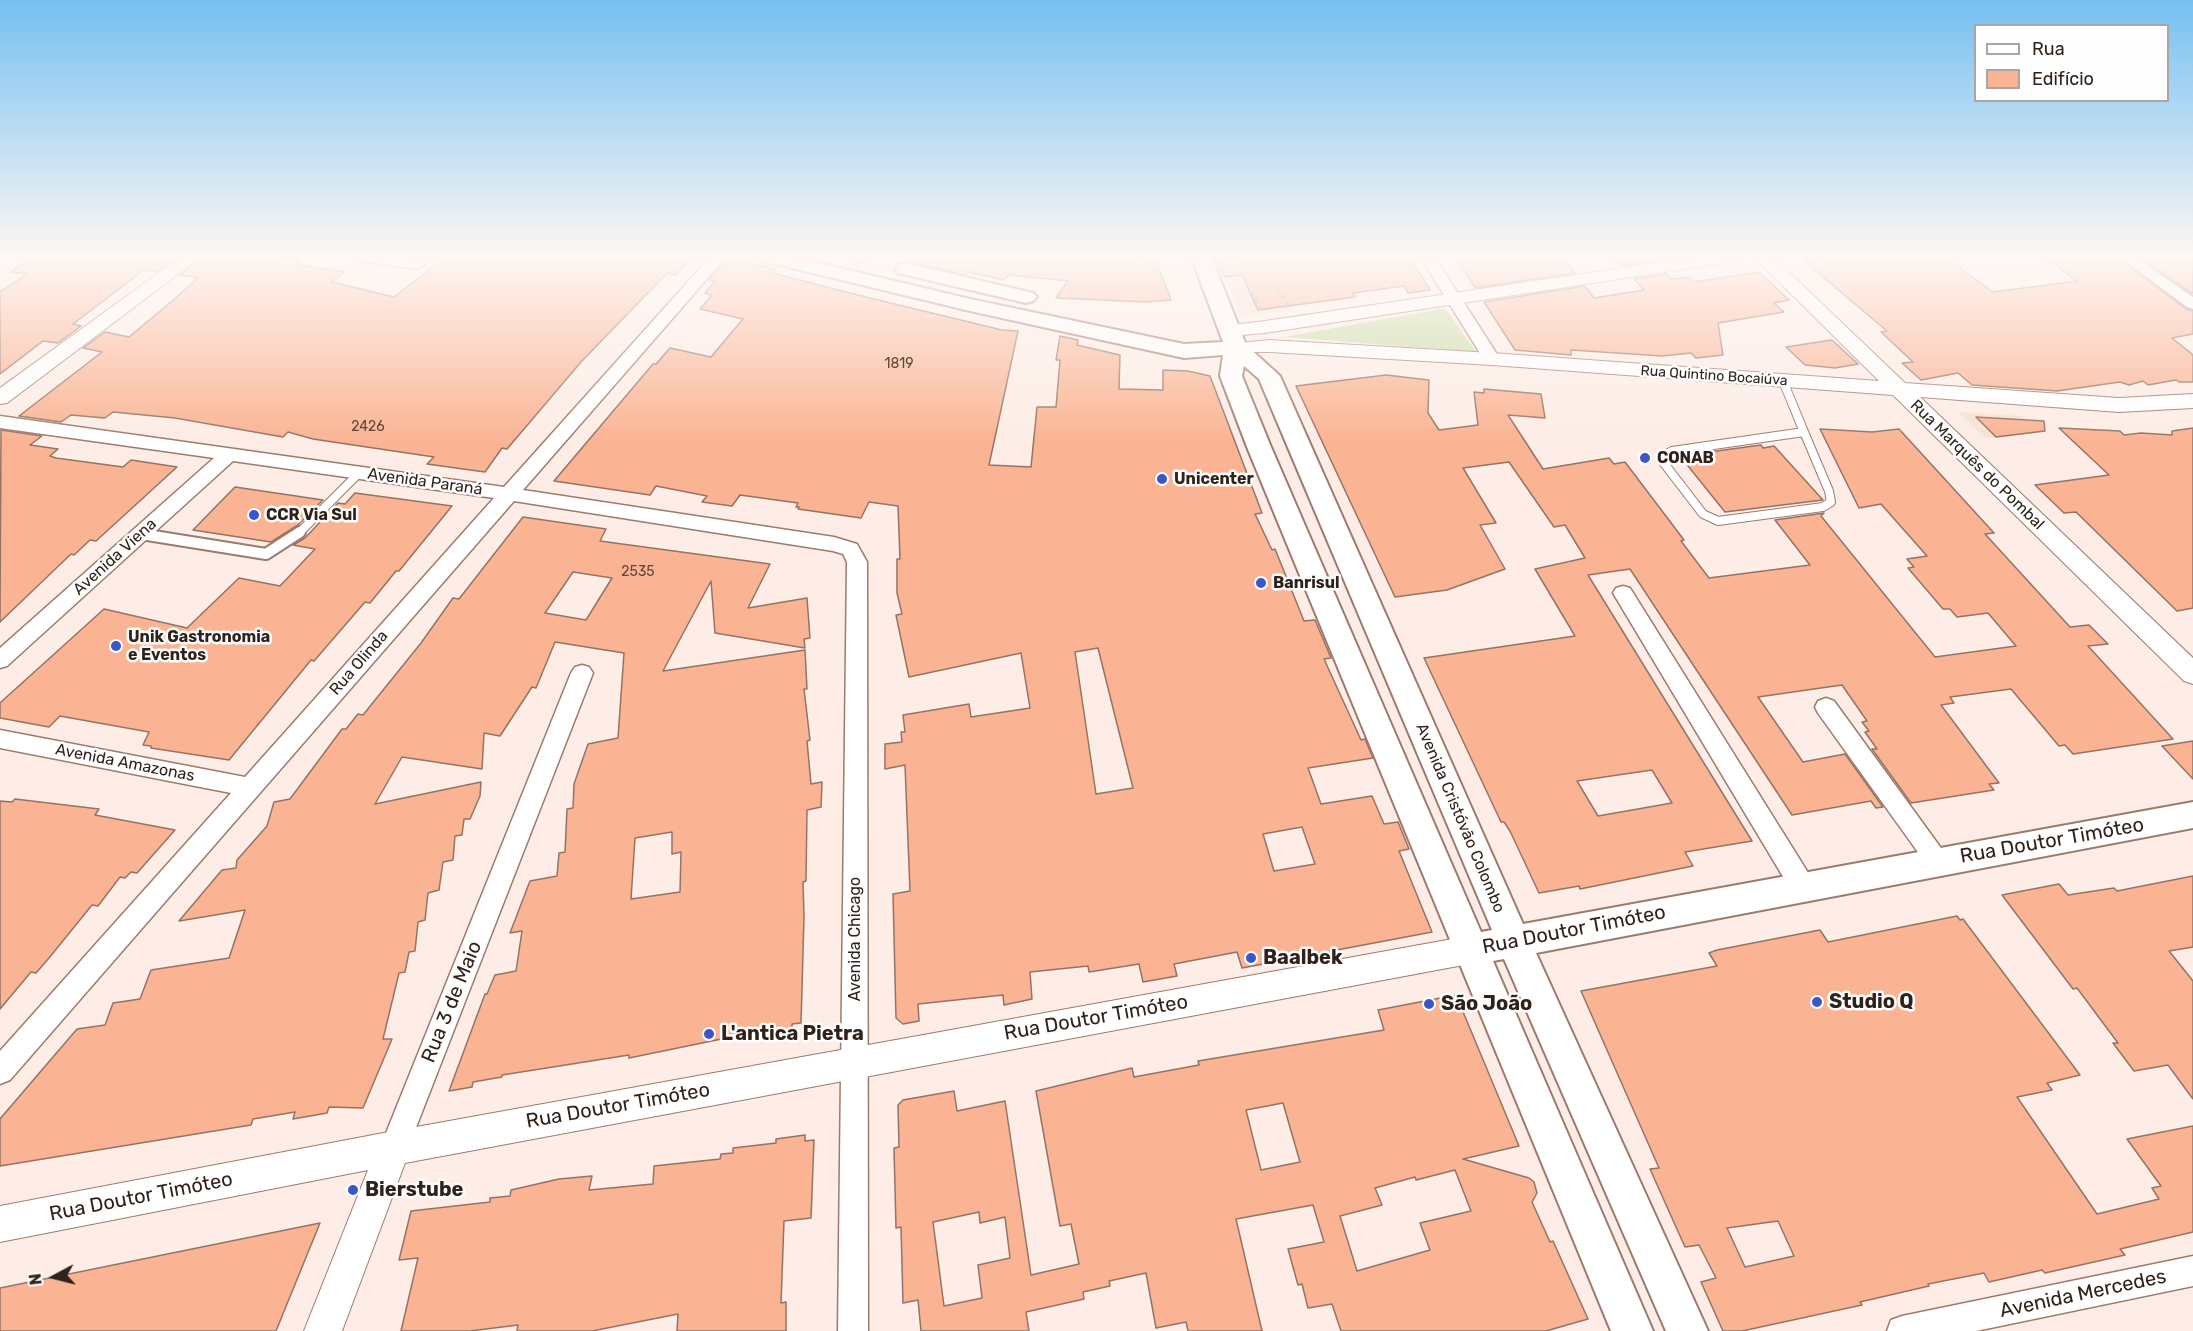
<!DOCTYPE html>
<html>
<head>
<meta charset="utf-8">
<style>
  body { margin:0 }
  #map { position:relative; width:2193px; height:1331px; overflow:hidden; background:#fdede6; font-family:Rubik,sans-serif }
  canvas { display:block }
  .legend { position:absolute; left:1974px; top:24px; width:195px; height:78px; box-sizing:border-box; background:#fefefe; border:2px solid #aba6a3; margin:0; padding:8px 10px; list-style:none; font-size:18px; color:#2f221b }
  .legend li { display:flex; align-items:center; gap:12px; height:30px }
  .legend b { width:30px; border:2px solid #aba6a3 }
  .north { position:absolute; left:24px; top:1247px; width:60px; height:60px; -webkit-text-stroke:4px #fefefe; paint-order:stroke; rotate:263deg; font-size:16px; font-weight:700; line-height:24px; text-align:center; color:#2f221b }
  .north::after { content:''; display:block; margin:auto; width:21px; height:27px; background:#2f221b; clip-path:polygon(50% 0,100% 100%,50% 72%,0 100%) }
</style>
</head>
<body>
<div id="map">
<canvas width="2193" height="1331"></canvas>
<ul class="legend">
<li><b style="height:8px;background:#fff"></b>Rua</li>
<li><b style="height:16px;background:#fab494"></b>Edifício</li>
</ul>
<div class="north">N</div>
</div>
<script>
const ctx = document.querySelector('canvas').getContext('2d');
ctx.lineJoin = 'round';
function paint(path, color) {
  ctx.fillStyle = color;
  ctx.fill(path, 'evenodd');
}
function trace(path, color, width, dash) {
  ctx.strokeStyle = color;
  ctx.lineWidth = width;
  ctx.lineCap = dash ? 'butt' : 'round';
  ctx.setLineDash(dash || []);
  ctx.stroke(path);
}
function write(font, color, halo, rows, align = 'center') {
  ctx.font = font + ' Rubik,sans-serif';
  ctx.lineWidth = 5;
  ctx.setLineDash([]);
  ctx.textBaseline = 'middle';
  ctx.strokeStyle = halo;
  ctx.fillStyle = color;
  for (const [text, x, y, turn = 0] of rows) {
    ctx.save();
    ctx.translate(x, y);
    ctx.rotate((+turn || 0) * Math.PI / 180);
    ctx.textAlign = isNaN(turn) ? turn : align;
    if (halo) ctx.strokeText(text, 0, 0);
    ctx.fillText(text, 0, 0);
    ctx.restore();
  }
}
paint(new Path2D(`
  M1270,272L1294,311L1240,316L1224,277Z
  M1958,412L2022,416L2038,432L1985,438Z`), '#f6e3d3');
paint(new Path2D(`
  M1445,308L1476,352L1284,337Z`), '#c7dca3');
const building = new Path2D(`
  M35,256H179L157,272L144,270L73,324L81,326L58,343L43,341L0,374V292L27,274L10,272Z
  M204,256H271L299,259L302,260L297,264L344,272L332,282L394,297L447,256H693L676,275L667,273L581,362L507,449L502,448L485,472L427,464L434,457L313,439L288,432L283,437L175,418L113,412L105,418L71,415L61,422L19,416L102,352L83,348L105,332L129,337L171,302L198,278L180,275Z
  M907,256H1130L1156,261L1171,300L1146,302L1056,298L1068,281L1009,275L1004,280L968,272L965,275L907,261Z
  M1237,256H1409L1430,290L1408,293L1404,286L1353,293L1355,297L1258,310L1242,275L1225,277L1216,260L1238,257Z
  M1455,256H1562L1575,273L1475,288Z
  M1612,256H1649L1655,261L1621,266Z
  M1828,256H1944L1993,292L2077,281L2043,256H2116L2186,309L2193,311V334L2172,338L2193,355V382H2179L2176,380L2148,385L2143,381L2129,385L2120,382L2057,391L1972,385L1958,373L1921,380L1902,363L1913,362L1881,332L1887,331L1803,260Z
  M2137,256H2193V294Z
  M738,260L776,269L772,273L870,298L1002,330L1018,331L989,465L1031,467L1037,407H1056L1060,360H1056L1060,336L1078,340L1077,345L1120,355L1119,389L1163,390V370L1188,371L1210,376L1262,513L1255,514L1272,550L1275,549L1304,621L1315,620L1331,658L1324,659L1361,740L1365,739L1373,758L1308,768L1321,804L1372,796L1384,824L1398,822L1409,849L1399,851L1432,932L1242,968L1237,952L1174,964L1177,976L1143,982L1139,964L1089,972L1088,966L1030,972L1032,999L1004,1005L1003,995L918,1004L919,1021L903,1024L896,1018L893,894L910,891L905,765L885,769V744L902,742L901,732H905L903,715L969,704L971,717L1030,708L1021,653L909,677L896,615L902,614L897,593V559H900L898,506L869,502L861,518L798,509L799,507H796L798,503L740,495L732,506L702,502L707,496L656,486L650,495L554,481L653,364H656L670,348L711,357L743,319L700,309L712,295L705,293L715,281L709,280L723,264ZM1098,648L1133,788L1096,794L1075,652ZM1302,827L1315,864L1274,871L1263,834Z
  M1759,272L1789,300L1774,303L1784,312L1718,323L1723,355L1696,358L1691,353L1662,356L1571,350V355L1515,350L1484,302L1585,286L1594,298L1644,290L1634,279L1667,274L1672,279L1688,277L1694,282Z
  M1832,340L1858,364L1835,368L1805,365L1786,347Z
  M1386,375L1429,380L1428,413L1439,430L1478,425L1474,392L1484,393V389L1541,394L1545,418L1508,415L1543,469L1609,458L1614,464L1625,462L1684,540L1681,541L1709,578L1810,565L1775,520L1824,513L1821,516L1935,657L2016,646L1988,613L1957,617L1950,609H1943L1908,568L1914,567L1907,559L1927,556L1881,504L1859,508L1820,429L1872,432L1899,429L1994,533L1985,534L2070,627L2089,625L2108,644L2088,646L2173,739L2073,754L2065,745L2059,746L2011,689L1950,697L1954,703L1941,705L1999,783L1989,784L1994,790L1911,803L1872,749H1877L1865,732L1869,731L1862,722L1867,721L1842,685L1758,697L1803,762L1845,754L1883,807L1876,808L1871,801L1792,815L1630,569L1588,575L1752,841L1685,852L1693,866L1580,889L1579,886L1539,893L1510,831L1504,822H1501L1424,658L1575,636L1535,569L1585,558L1565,525L1554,527L1509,462L1463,468L1496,523L1480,525L1505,569L1447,590L1395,597L1296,386ZM1652,770L1672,803L1598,816L1577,781Z
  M1976,417L2044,421L2045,431L1996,437Z
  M2059,428L2120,431L2124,435L2141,433L2172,435V431L2193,428V608L2177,611L2076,512L2064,513L2035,485L2109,475Z
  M1,430L42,436L30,445L58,449L50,456L56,458L123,467L131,460L177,467L96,541L90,540L74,555L71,554L0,622Z
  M1761,445L1763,448L1774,446L1823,500L1725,512L1684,461L1691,460L1687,455Z
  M235,487L323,500L298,525L271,542L193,530Z
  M355,493L452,506L399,571H396L370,603L365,602L314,661L311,660L229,760L151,748V746L143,745L149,732L60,716L49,727L0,718V703L104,609L187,628L239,578L280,586L315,549L293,545L305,538L338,503L345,504Z
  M523,517L606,529L600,541L770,564L748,608L807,598L810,638L804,639L805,648L715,633L711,581L663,671L805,650L807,689H804L810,740L807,741L811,784L822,782L821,807L807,810L806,881L803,882L804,917L801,1023L792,1024V1029L746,1034L629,1058V1055L502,1075V1077L473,1082L472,1087L449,1091L485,994H487L495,975L516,971L522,931L510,933L530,881L557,876L559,853L565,852L567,809L573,808L574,784L588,744L618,738L624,653L555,642L536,688L532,687L500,736L484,733L482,769L402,757L375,804L481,782L480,796L470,819H464L462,835L455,836L453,860L443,862L439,890L428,893L425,920L418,922L415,951L409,952L405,972L399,973L383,1039H392L363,1108L329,1107L327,1113L293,1119L295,1112L253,1119L251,1125L0,1166V1119L77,1029L105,1025L113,1003L140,999L151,970L229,958L245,910L179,921L222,870L236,868L237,860L267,826L274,802L290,799L342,729H346L358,714L363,715L421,643L453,598L459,599ZM573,572L612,578L586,620L545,613ZM672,832V854L681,852L680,892L631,899L635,838Z
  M2193,741V779L2162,746Z
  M15,799L99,809L95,815L175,830L137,873L131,872L125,878L120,877L98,906L92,905L49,958L36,973L31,972L0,1009V801L12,802Z
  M2193,876V947L2169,951L2193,981V1099L2168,1065L2134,1071L2113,1043H2118L2077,988L2073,989L2002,895L2059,884L2068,895L2114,888L2117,891Z
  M1957,916L1960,920L1963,919L2080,1075L2047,1083L2052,1090L2017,1097L2097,1214L2159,1199L2152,1188L2161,1186L2127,1139L2193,1126V1232L2120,1249L2125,1255L2045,1273L2042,1270L1989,1282L1984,1273L1928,1284L1929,1286L1860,1302L1862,1305L1742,1331H1723L1701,1282L1716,1278L1699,1245L1685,1247L1650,1169L1659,1168L1581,991L1717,966L1709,953L1717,950L1820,930L1828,942ZM1778,1221L1794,1256L1745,1267L1727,1228Z
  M1456,995L1519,1146L1463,1159L1529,1178L1534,1182L1537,1193L1532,1202L1550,1242L1553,1241L1588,1319L1546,1331H1341L1332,1304L1308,1308L1302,1284L1298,1285L1288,1249L1324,1242L1313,1205L1236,1219L1262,1331H1188L1186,1322L1156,1328L1146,1273L1109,1281L1110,1286L1083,1292L1084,1299L1026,1312L1029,1331H921L918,1300L903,1303L901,1227L896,1228L894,1148L899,1147L898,1105L903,1100L954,1091L957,1111L1005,1101L1031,1275L1079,1264L1071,1224L1060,1226L1036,1091L1132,1068L1134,1077L1199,1065L1198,1061L1384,1030L1378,1010ZM1283,1103L1300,1162L1261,1170L1246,1110ZM1455,1170L1471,1211L1420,1223L1430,1250L1357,1271L1340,1216L1382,1205L1375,1188L1415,1177L1416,1180ZM979,1212L980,1223L1005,1217L1010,1258L978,1265L982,1298L944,1306L933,1222Z
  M805,1135V1141L814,1140L811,1218L784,1221L781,1303L786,1302V1331H677L678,1314L592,1331H517L518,1325L470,1331H401L418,1258L399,1260L411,1211L490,1202V1198L510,1196L511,1190L559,1179L592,1176L589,1190L653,1184L654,1166L720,1159L721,1154L733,1153V1148L776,1143V1139Z
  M320,1223L276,1331H0V1288Z`);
paint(building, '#fab494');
trace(building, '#957364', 1.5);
const serviceFar1 = new Path2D(`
  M1783,381L1804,432
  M1804,432L1829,491L1831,502L1823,507L1718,521L1703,514L1663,462V456L1672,451Z
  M298,534L359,473`);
const service = new Path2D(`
  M141,534L266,554L300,532`);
const minor = new Path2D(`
  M351,256C367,255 415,253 426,264L418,269L359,261Z
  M711,256H727L523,490L834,537L857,544L867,562L868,1331H838L847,562L843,554L833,551L514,501L10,1080L0,1084V1051L231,793L0,748V730L245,777L494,498L233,461L7,666L0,668V648L214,458L0,428V416L504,487Z
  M849,256H863L865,258L857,263L852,261Z
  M1420,256H1434L1500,359L1498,363H1486Z
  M2118,256H2134L2193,297V309L2187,307Z
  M1623,586L1630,588L1812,879L1815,887L1812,895L1803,898L1794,895L1613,593L1616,588Z
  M582,665L589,667L593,673L408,1148L404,1158L394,1162L384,1158L380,1148L571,673L575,667Z
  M1826,698L1834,701L1946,855L1950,862L1946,869L1938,872L1930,869L1818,713L1815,707L1818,701Z
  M2193,1256V1286L1976,1331H1887L1891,1320L1902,1316Z`);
const tertiary = new Path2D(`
  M182,256H202L7,403L0,404V388Z
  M1703,256H1746L1743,260L1737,261L1265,333L1231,336L1224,334L1221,330L1224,326L1265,321Z
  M1753,256H1772L1905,383L2119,398L2193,394V408L2119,412L1920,397L2193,658V684L2184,681L1893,395L1492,365L1270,352H1229L1226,348L1229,344L1270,340L1492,353L1879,381Z
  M1469,936L1480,940L1484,950L1480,960L1469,964L405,1163L342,1331H304L368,1170L0,1242V1206L394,1131Z`);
const secondary = new Path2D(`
  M756,256H790L970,299L1184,344L1223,342L1191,256H1211L1246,345L1280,376L1523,924L2193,802V828L1536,953L1708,1331H1666L1504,959L1493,961L1653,1331H1611L1459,962L1452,950L1453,947L1247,447L1220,376L1223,355L1184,358L970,311L759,260ZM1244,366L1259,379L1492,930L1481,932L1271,447L1242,376Z
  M905,263L1033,293L1037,297L1033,301L1026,303L898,273L895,269L898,265Z`);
trace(serviceFar1, '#9d7b6c', 10);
trace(service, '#9d7b6c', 14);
trace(minor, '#9d7b6c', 3);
trace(tertiary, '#9d7b6c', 2);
trace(secondary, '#9d7b6c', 4);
trace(new Path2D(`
  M1277,289L1290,307
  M1252,292L1261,311`), '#b4a59e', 3, [4, 4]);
trace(serviceFar1, '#fff', 8);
trace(service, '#fff', 10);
paint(minor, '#fff');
paint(tertiary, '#fff');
paint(secondary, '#fff');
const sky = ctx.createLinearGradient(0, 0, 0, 442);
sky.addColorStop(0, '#75c0f1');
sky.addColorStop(0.58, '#fef7f4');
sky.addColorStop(1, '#fef7f400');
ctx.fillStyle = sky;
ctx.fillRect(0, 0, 2193, 442);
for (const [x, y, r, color] of [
  [1645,458,6,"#3a57c9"],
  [1162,479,6,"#3a57c9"],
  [254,515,6,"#3a57c9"],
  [1261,583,6,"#3a57c9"],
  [116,646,6,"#3a57c9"],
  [1251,958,6,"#3a57c9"],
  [1817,1002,6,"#3a57c9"],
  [1429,1004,6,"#3a57c9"],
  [709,1034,6,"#3a57c9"],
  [353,1190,6,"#3a57c9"]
]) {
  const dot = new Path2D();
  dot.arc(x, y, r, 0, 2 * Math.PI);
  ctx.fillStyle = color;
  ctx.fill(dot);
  trace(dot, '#fefefe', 2);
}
write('14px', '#624639', null, [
  ["1819",899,364],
  ["2426",368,427],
  ["2535",638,572]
]);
write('14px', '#2f221b', '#fefefe', [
  ["Rua Quintino Bocaiúva",1714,376,4]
]);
write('bold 16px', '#2f221b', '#fefefe', [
  ["CONAB",1657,458],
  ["Unicenter",1174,479],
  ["CCR Via Sul",266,515],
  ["Banrisul",1273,583],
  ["Unik Gastronomia",128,637],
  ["e Eventos",128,655]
], 'left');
write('16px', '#2f221b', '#fefefe', [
  ["Rua Marquês do Pombal",1977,465,44],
  ["Avenida Paraná",425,482,8],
  ["Avenida Viena",115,557,-42],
  ["Rua Olinda",359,663,-49],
  ["Avenida Amazonas",125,763,11],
  ["Avenida Cristóvão Colombo",1460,818,67],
  ["Avenida Chicago",855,939,-90]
]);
write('20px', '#2f221b', '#fefefe', [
  ["Rua Doutor Timóteo",2052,841,-10],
  ["Rua Doutor Timóteo",1574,930,-11],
  ["Rua 3 de Maio",452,1002,-68],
  ["Rua Doutor Timóteo",1096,1018,-10],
  ["Rua Doutor Timóteo",618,1106,-10],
  ["Rua Doutor Timóteo",141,1197,-11],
  ["Avenida Mercedes",2083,1294,-12]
]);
write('bold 20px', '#2f221b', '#fefefe', [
  ["Baalbek",1263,958],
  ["Studio Q",1829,1002],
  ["São João",1441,1004],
  ["L'antica Pietra",721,1034],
  ["Bierstube",365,1190]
], 'left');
</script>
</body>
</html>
